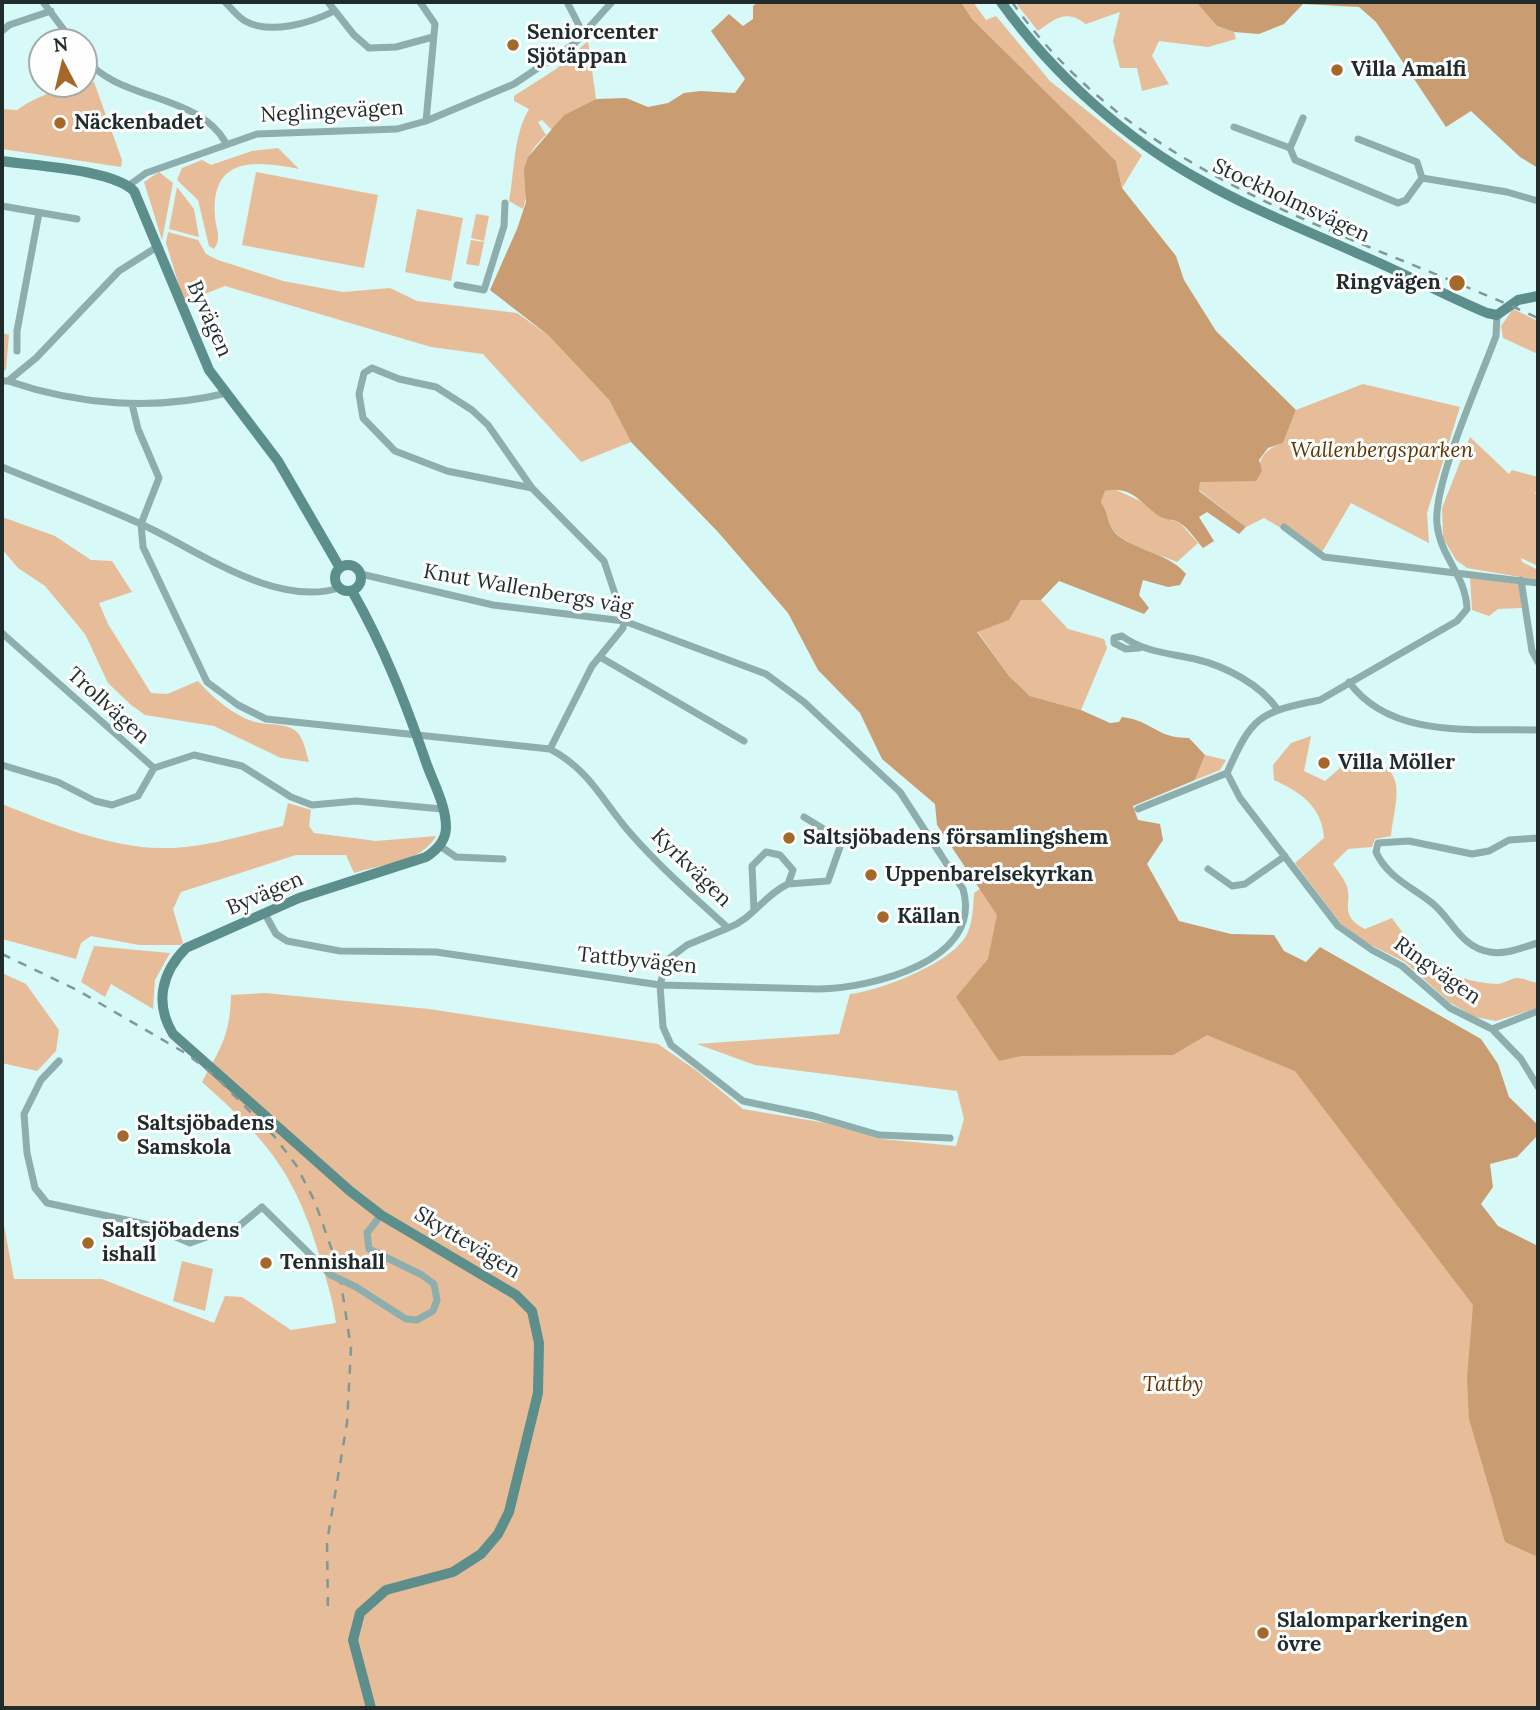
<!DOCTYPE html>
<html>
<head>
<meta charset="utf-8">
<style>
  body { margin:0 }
  #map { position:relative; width:1540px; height:1710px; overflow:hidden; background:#d7f9f7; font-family:Lora,serif }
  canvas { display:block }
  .frame { position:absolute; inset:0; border:4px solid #1f2c2b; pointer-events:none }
  .north { position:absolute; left:28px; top:28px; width:70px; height:70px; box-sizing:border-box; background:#fefefe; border:2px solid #a5aaaa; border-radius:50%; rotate:353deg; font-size:19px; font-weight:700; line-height:28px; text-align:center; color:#1f2c2b }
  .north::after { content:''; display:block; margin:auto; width:24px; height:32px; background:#a4692a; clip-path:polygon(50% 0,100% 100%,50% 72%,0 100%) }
</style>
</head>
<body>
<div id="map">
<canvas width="1540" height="1710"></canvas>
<div class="frame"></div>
<div class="north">N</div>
</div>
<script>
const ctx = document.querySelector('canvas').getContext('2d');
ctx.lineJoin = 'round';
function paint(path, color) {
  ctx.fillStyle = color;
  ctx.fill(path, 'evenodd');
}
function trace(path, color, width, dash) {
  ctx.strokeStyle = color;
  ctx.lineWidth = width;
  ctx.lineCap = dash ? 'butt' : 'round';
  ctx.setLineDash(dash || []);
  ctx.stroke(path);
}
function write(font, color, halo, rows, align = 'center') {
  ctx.font = font + ' Lora,serif';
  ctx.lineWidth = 6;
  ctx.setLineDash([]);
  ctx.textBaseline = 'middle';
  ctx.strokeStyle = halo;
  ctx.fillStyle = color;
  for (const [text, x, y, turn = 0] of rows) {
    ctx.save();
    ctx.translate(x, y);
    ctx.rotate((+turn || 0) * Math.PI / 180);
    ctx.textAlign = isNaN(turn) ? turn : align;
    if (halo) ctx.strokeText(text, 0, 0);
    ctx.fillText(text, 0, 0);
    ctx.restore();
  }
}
paint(new Path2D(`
  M961,2H973L986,20L996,16L1050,81L1142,155L1122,188L1116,161L972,19Z
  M1015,2H1196L1217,26L1234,32L1236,39L1208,47L1159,41L1152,56L1169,84L1142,91L1137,68H1120L1113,41L1120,12L1086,24C1066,9 1056,18 1038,31Z
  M588,41L596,99L564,115L552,130L542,120L538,122L546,135C511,168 535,176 523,209L509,201C515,170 513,136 529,109L514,101V96L556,69Z
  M94,82L122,160L121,167L2,149V109L17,110C41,93 66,87 94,82Z
  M278,148L299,169C257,161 210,155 215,217C216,230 222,238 214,249L209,246L198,200L177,180L182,168L202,160L211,165L252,151Z
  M159,172L173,183L162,240L144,182Z
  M256,172L378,195L364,268L242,245Z
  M177,187L194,209L199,237L169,229Z
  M417,209L463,218L451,281L405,272Z
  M476,214L489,216L484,241L471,238Z
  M168,232L198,240L206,254L218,260L283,281L343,292L390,288L417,301L517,313L548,335L609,400L631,442L581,462L483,354L431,347L225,286L184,302L166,243Z
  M471,240L484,242L479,266L466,264Z
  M1513,309L1538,321V354L1503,338L1501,326Z
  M2,333L9,335L6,369L2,373Z
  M1363,384L1460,407L1427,513L1429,543L1351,503L1322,552L1264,518L1246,527L1199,490L1200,481H1256C1259,460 1262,450 1283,443L1296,410Z
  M1470,437L1509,474L1512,470L1538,477V489L1535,493L1538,498V566L1521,558L1522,562L1538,570V580L1467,568L1456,560L1443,538L1442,508Z
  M1114,489L1149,505L1158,515L1180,523L1198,543L1177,562C1159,554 1122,545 1111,527C1107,520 1107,510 1101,501L1105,491Z
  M2,517L55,536L91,560L112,561L132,592L99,603L108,624L151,693L167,694L198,681C211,696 233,715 252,721C266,726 284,722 296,731C304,738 306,753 309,762L281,758L214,726L145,715L131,705L108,683L85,634L45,586L18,568L2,549Z
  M1470,578L1520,584L1522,608L1498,609L1489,616L1472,610Z
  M1021,600H1041L1068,629L1104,639L1107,648L1081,710L1030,696L1009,676L977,631L1009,620Z
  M1311,736L1304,771L1325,781L1356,754C1411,767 1396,795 1391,836L1375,839L1372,847L1348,849L1333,864C1337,870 1343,877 1346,884C1354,902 1337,915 1365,929L1392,918C1420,958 1446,981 1497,984C1504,984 1511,978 1517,978C1524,978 1531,982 1538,983V1008L1496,1021L1475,1017L1449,1002L1405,962L1367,943L1341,924L1295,863L1324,838C1322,806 1300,792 1274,780L1273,765L1291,743Z
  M1205,755L1226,760L1220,770L1195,780Z
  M288,803L311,810L309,826L314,833L376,841L436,836C421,863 381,864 354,873L346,855H296L181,892L173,909L183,943L181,945H139L91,936L81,943L76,959L2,939V804C49,823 110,848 161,848C202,849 244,835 283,826Z
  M981,888L1257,991L1538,1380V1708H2V1215L14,1279H102L214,1323L225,1296L242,1297L291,1330L336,1323C333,1300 327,1283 321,1261C296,1174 268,1141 202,1082C221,1047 230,1036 231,995L265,993L429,1009L658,1044L697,1071L743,1109L826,1123L882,1139L956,1146L964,1119L957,1091L755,1065L697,1044L839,1034L850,994C880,991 951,963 966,936C973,923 973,907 974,893Z
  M94,946L170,953L155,980L153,1009L111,984L105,997L81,982Z
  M2,973L26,984L59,1030L56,1051L37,1071L2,1063Z
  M182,1261L213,1269L205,1311L173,1301Z`), '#e6bd98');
paint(new Path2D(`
  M758,2H961L972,19L1116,161L1122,188L1176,256L1184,280L1216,331L1296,410L1283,443L1268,448L1259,460L1262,471L1256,481L1200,482L1199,491L1246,527L1239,534L1207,512L1199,517L1214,541L1203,548C1196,540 1189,529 1180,523C1174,519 1165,520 1159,516C1141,504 1132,485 1105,491L1101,502C1107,510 1107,519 1111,527C1123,549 1168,551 1186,574L1180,585L1168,587L1143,580L1139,595L1149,608L1144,614L1059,581L1041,600H1021L1009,620L977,632L1009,676L1030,696L1081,710L1110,723L1119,722L1122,717C1154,721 1155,738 1189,738L1205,755L1195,780L1133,806L1138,820L1160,824L1163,840L1147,864L1179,921L1231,934L1274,935L1284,951L1306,962L1320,947L1481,1039L1498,1064L1509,1097L1538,1125V1135L1517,1157L1490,1164L1493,1187L1481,1204L1498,1226L1538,1246V1557L1505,1542L1469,1419L1467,1379L1473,1305L1295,1071L1207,1035L1173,1055L1021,1056L999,1061L956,997L988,959L997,915L937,825L935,804L882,759L860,713L818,670L788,613L718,532L631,442L609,400L548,335L490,290L517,229L526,202L524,169L528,157L564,115L596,99L626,98L648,107L668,103L684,93L701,91L735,93L745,79L711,31L729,14L743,26L753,19V6Z
  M1196,2H1538V168L1520,157L1471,111L1446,127L1376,22L1359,7L1303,4L1284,24L1259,34L1234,32L1217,26Z`), '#ca9c71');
trace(new Path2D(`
  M43,2L73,42
  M225,2C231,8 238,17 245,21C270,35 311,23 334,11
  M328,2L354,35L369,48L396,47L433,37
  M420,2L435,24L426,121
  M567,2L584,35
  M2,31L9,25L51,11
  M84,57C118,102 197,92 226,143
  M1234,127L1290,148L1295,160L1398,203L1406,200L1422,178
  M1358,139L1417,162L1422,178L1507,192L1538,201
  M1290,148L1303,118
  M128,186L146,173L257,134L397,129L426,121L514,84L574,44L612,2
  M2,206L77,219
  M457,285L484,290L504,226L505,203
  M17,351V331L39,213
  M2,381H8L36,358L119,271L157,247
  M8,381C78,405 154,411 227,393
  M132,404L138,429L159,478L141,524L143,547L207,682L238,705L266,719L550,749C591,771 602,801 631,834C661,868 695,898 728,928L687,945L667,960L660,985L663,1027L671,1045L743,1101L814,1116L879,1135L950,1138
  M2,467C48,486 95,503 141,524C198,550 274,608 339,588
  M532,488L488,425L472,410L436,387L399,379L372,368L364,373L359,394L363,418L395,451L447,471L532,488L604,561L624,621L623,628L592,666L550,749
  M1284,527L1324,557L1538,583
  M1521,580L1532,651L1538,662
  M2,633L154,768L194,755L242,766L291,797L312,805L356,801L442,809
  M1139,648L1126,649L1114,643V638L1122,636C1144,652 1168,653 1195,659C1225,666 1260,684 1278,710
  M600,657L744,741
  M1349,682C1391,740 1476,728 1538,730
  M2,765L58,782L95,801L112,805L138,796L154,768
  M1227,773L1240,798L1338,926L1372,950L1402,966L1450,1008L1492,1029L1521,1059L1538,1087
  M1138,809L1227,773C1252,717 1258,712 1320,700L1457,621L1467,609C1466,575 1440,557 1437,524C1433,483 1480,380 1496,336L1497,315
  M1538,838L1509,840L1489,851L1472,854L1409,841L1378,843L1376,852C1387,877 1412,887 1432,903C1452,919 1461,948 1490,952C1506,955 1523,947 1538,943
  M440,846L456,857L503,859
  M1208,869L1232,886L1245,884L1285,856
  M788,884L828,881L841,844L840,839L804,817
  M265,914L276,934L287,941L340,951L436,952L660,985L819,989C871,988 984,961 963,889L900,792L804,702L766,674L624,621L493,605L361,574
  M728,928C753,919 764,895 788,884L793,870L780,855L766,852L752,866L754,910
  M1492,1029L1538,1011
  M59,1061L41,1080L24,1114L27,1153L35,1188L47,1203L145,1224L190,1243L218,1233L233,1231L262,1207L331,1275
  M356,1287L406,1319L417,1320L433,1311L437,1300L434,1284L422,1275L369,1249L367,1233L381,1215`), '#8eaead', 7);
trace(new Path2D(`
  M1001,2C1052,73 1125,139 1202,181C1253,210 1308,231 1361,255C1404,273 1444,295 1487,313L1497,315L1518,300L1538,296
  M2,161C33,166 112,169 134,191L209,370L278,461L340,568
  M335 578a13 13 0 1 1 26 0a13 13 0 1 1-26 0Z
  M352,591C384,647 406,704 427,765C434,784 446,806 446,827C446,841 437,850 426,857L299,898L186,948C162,972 154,1003 173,1034L350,1191L381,1215L516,1295L532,1311L539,1343L538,1393L509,1512L498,1534L481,1554L453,1572L386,1590L360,1613L353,1640L371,1708`), '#5c8e8c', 10);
trace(new Path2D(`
  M1012,2C1139,182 1349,231 1538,318
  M2,954L77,990L187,1054L214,1075L274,1136L296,1165L315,1202L339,1270L351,1348L347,1423L327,1542L328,1613`), '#809897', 2.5, [9, 9]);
trace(new Path2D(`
  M331,1275L356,1287`), '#8eaead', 7);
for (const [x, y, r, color] of [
  [513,45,7,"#a4692a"],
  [1337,70,7,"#a4692a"],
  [60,123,7,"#a4692a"],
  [1457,283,9,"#a4692a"],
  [1324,763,7,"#a4692a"],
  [789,838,7,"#a4692a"],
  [871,875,7,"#a4692a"],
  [883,917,7,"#a4692a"],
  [123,1136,7,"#a4692a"],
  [88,1243,7,"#a4692a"],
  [266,1263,7,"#a4692a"],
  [1263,1633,7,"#a4692a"]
]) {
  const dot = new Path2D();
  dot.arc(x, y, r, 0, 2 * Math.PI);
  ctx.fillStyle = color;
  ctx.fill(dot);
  trace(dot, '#fefefe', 2.5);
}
write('bold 21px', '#1f2c2b', '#fefefe', [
  ["Seniorcenter",527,33],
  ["Sjötäppan",527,57],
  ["Villa Amalfi",1351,70],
  ["Näckenbadet",74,123],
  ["Ringvägen",1441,283,"right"],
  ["Villa Möller",1338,763],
  ["Saltsjöbadens församlingshem",803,838],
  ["Uppenbarelsekyrkan",885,875],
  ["Källan",897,917],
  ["Saltsjöbadens",137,1124],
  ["Samskola",137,1148],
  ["Saltsjöbadens",102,1231],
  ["ishall",102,1255],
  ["Tennishall",280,1263],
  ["Slalomparkeringen",1277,1621],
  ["övre",1277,1645]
], 'left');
write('21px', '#1f2c2b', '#fefefe', [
  ["Neglingevägen",332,112,-3],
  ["Stockholmsvägen",1291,201,25],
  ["Byvägen",209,319,66],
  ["Knut Wallenbergs väg",528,590,10],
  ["Trollvägen",108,706,42],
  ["Kyrkvägen",691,868,44],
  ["Byvägen",265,894,-23],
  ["Tattbyvägen",637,961,6],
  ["Ringvägen",1437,971,35],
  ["Skyttevägen",467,1243,31]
]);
write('italic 21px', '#603500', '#fefefe', [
  ["Wallenbergsparken",1382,451],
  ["Tattby",1173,1385]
]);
</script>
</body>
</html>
